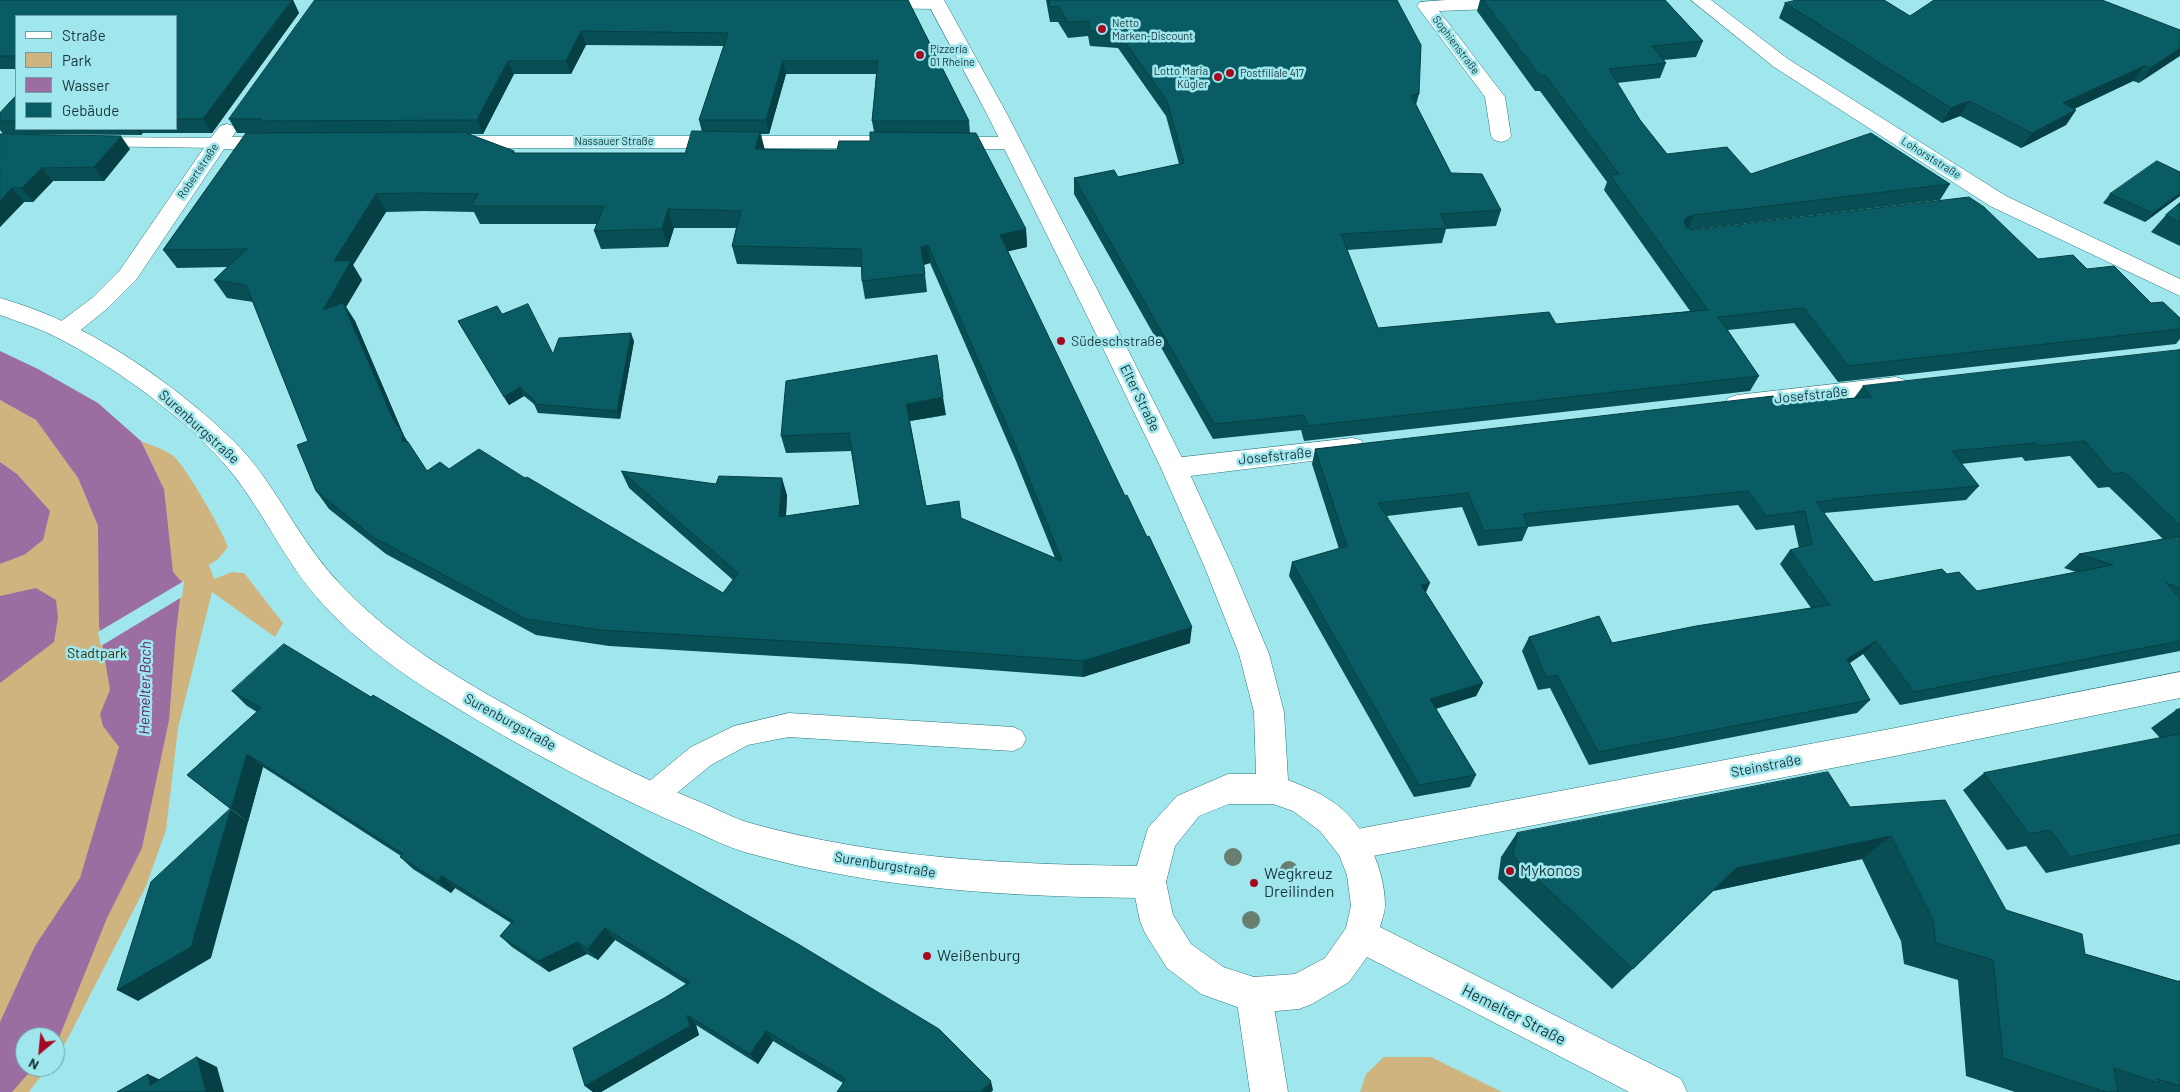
<!DOCTYPE html>
<html>
<head>
<meta charset="utf-8">
<style>
  body { margin:0 }
  #map { position:relative; width:2180px; height:1092px; overflow:hidden; background:#a0e7ed; font-family:Barlow,sans-serif }
  canvas { display:block }
  .legend { position:absolute; left:15px; top:15px; width:162px; height:115px; box-sizing:border-box; background:#a0e7ed; border:1px solid #6aa0a5; margin:0; padding:6px 9px; list-style:none; font-size:15px; color:#183538 }
  .legend li { display:flex; align-items:center; gap:10px; height:25px }
  .legend b { width:25px; border:1px solid #6aa0a5 }
  .north { position:absolute; left:15px; top:1027px; width:50px; height:50px; box-sizing:border-box; background:#a0e7ed; border:1px solid #6aa0a5; border-radius:50%; rotate:208deg; font-size:14px; font-weight:700; line-height:20px; text-align:center; color:#183538 }
  .north::after { content:''; display:block; margin:auto; width:18px; height:22px; background:#a40921; clip-path:polygon(50% 0,100% 100%,50% 72%,0 100%) }
</style>
</head>
<body>
<div id="map">
<canvas width="2180" height="1092"></canvas>
<ul class="legend">
<li><b style="height:6px;background:#fff"></b>Straße</li>
<li><b style="height:14px;background:#cfb47f"></b>Park</li>
<li><b style="height:14px;background:#9c6da1"></b>Wasser</li>
<li><b style="height:14px;background:#095c63"></b>Gebäude</li>
</ul>
<div class="north">N</div>
</div>
<script>
const ctx = document.querySelector('canvas').getContext('2d');
ctx.lineJoin = 'round';
function paint(path, color) {
  ctx.fillStyle = color;
  ctx.fill(path, 'evenodd');
}
function trace(path, color, width, dash) {
  ctx.strokeStyle = color;
  ctx.lineWidth = width;
  ctx.lineCap = dash ? 'butt' : 'round';
  ctx.setLineDash(dash || []);
  ctx.stroke(path);
}
function write(font, color, halo, rows, align = 'center') {
  ctx.font = font + ' Barlow,sans-serif';
  ctx.lineWidth = 5;
  ctx.setLineDash([]);
  ctx.textBaseline = 'middle';
  ctx.strokeStyle = halo;
  ctx.fillStyle = color;
  for (const [text, x, y, turn = 0] of rows) {
    ctx.save();
    ctx.translate(x, y);
    ctx.rotate((+turn || 0) * Math.PI / 180);
    ctx.textAlign = isNaN(turn) ? turn : align;
    if (halo) ctx.strokeText(text, 0, 0);
    ctx.fillText(text, 0, 0);
    ctx.restore();
  }
}
paint(new Path2D(`
  M0,400L36,420L78,478L98,526L164,489L141,441C151,445 163,449 172,455C185,464 223,532 228,547L218,559L209,565L214,579L232,572L244,573L283,623L275,637L212,592L178,728L166,830L146,886L66,1042L55,1057V1044L58,1040L55,1037H25V1067H48L29,1092H0V564L24,555L17,474L0,462Z
  M1384,1057H1431L1502,1092H1360L1366,1074Z`), '#cfb47f');
paint(new Path2D(`
  M0,351L38,369L98,403L141,441L164,489L173,572L182,582L176,632L169,720L142,848L107,918L58,1040L55,1044V1037H25V1067H34L12,1092H0V1022L35,946L80,878L119,747L103,726L100,714L110,690L99,625L98,526L78,478L36,420L0,400Z
  M0,462L17,474L50,511L43,540L24,555L0,564Z
  M36,588L56,600L58,618L54,642L0,683V596Z`), '#9c6da1');
paint(new Path2D(`
  M184,581L182,597L101,646L98,632Z`), '#a0e7ed');
const service = new Path2D(`
  M93,137L217,138L223,139L226,143L223,147L217,148L87,146L84,142L87,138Z
  M789,713L1013,727L1022,731L1026,739L1022,747L1013,751L789,737L748,745L711,765L661,806L651,810L641,806L637,797L641,788L691,747L734,726Z`);
const minor = new Path2D(`
  M864,0H942L946,4L943,8L937,9L871,8L865,7L862,3Z
  M1446,0H1524L1526,3L1523,7L1517,8L1439,11L1505,97L1511,136L1508,140L1501,142L1494,140L1491,136L1485,97L1417,6L1420,2Z
  M1691,0H1711L1788,59L2006,196L2180,279V296L1990,206L1774,67Z
  M227,124L234,126L237,130L232,137H277L284,139L287,143L284,147L277,149H224L136,280L108,308L72,337L64,339L56,337L52,331L56,325L92,298L120,270L210,139L220,126Z
  M453,136H875L882,138L885,142L882,146L875,148H453L446,146L443,142L446,138Z
  M945,137H1011L1018,139L1021,143L1018,147L1011,149H945L938,147L935,143L938,139Z
  M1896,377L1905,380L1908,386L1905,392L1737,413L1728,410L1725,404L1728,398L1737,395Z
  M1352,438L1361,440L1365,447L1361,454L1352,456L1174,478L1165,475L1161,468L1165,461L1174,458Z
  M2180,672V698L1895,756L1352,860L1340,856L1336,845L1340,834L1352,830L1895,728Z
  M1254,977L1267,982L1272,995L1288,1092H1250L1236,995L1241,982Z`);
const tertiary = new Path2D(`
  M0,298C75,319 144,363 203,413C219,427 237,443 251,460C283,500 305,548 341,585C394,641 459,679 526,716C582,748 641,778 700,802C717,809 733,818 750,823C880,859 1015,865 1149,866L1161,871L1166,882L1161,893L1149,898C1014,897 879,890 748,853C726,847 706,836 685,827C623,800 563,769 504,736C438,697 372,659 320,601C285,562 264,513 232,473C189,420 117,368 56,337C39,328 19,322 0,315Z`);
const secondary = new Path2D(`
  M926,0H944L1007,114L1120,334L1187,468L1233,568L1269,654L1284,712L1288,780C1308,788 1326,795 1342,809C1367,831 1385,871 1385,905C1385,912 1382,920 1380,927L1681,1079L1687,1092H1629L1367,957L1349,982L1312,1004L1299,1009L1254,1013L1201,994L1167,968L1145,933L1140,921L1132,882L1148,828L1177,796L1228,774H1256L1254,712L1239,654L1205,568L1161,468L1096,334L987,114ZM1229,804H1273L1293,811L1320,831L1339,855L1347,875L1351,906L1346,928L1325,958L1295,974L1254,977L1223,967L1191,944L1173,915L1166,882L1175,846L1199,816Z`);
trace(service, '#2e767c', 1);
trace(minor, '#2e767c', 1);
trace(tertiary, '#2e767c', 1);
trace(secondary, '#2e767c', 1);
paint(service, '#fff');
paint(minor, '#fff');
paint(tertiary, '#fff');
paint(secondary, '#fff');
ctx.fillStyle = '#677e70';
for (const [x, y] of [
  [1233,857],
  [1289,870],
  [1251,920]
]) {
  ctx.beginPath();
  ctx.arc(x, y, 9, 0, 2 * Math.PI);
  ctx.fill();
}
paint(new Path2D(`
  M0,0H293L299,13L212,133H143L141,135L3,134L0,130V113L16,96V129H176V16H16V69H0Z
  M315,0H908L969,121L970,133L1026,229L1027,247L1008,251L1190,643L1083,677L910,664L609,646L536,635L386,554L329,509L316,491L308,441L253,302L227,298L214,280L227,267L177,268L163,250L246,133H237L229,119ZM586,45L724,46L699,120L702,132L685,153H515L514,151L469,134H483L514,74H571ZM786,74H876L872,121L874,132L870,141L837,150L764,149L761,134H769ZM424,211L474,212L480,224H597L594,231L601,249L668,247L674,228H736L732,246L737,264L861,267L862,281L865,299L927,292L924,265L930,263L1016,461L1055,558L961,518L926,506L910,421L946,415L781,436L786,453L851,451L860,505L786,516L787,495L621,471L629,488L733,580L723,593L525,478L449,469L427,471L404,436L355,321L346,307L362,280L353,265L386,212Z
  M1046,0H1397L1419,94L1416,105L1451,173L1501,210L1496,226L1446,229L1442,243L1347,250L1378,328L1556,324L1690,311L1604,190L1607,182L1540,91H1535L1477,11L1480,0H1665L1703,41L1696,57L1664,60L1666,63L1660,78L1617,83L1640,120L1667,154L1751,174L1950,184L1940,200L1692,230L2038,259L2087,269L2180,318V339L2176,344L1838,382L1794,323L1728,330L1759,376L1750,391L1304,441L1301,430L1213,439L1074,194V178L1118,177L1179,164L1166,116L1118,48L1090,46L1088,36L1068,38L1058,22H1050Z
  M1785,3L1910,16L2180,30L2139,83L2133,81L2074,109L2076,110L2066,125L2021,148L1960,116L1942,123L1779,18Z
  M0,134L130,149L104,181H53L33,202H24L0,227Z
  M2110,194L2180,196L2145,222L2103,203Z
  M2180,203V246L2151,232L2166,215Z
  M502,314L553,354L634,341L620,419L538,413L534,404L524,396L509,405L458,321Z
  M2180,350V651L1900,705L1863,654L1850,663L1870,700L1857,713L1589,765L1550,688L1538,690L1522,651L1529,637L1612,643L1811,608L1780,564L1790,550L1799,548L1794,525L1756,530L1738,505L1528,527L1522,541L1478,546L1462,507L1387,516L1426,593L1483,683L1476,696L1436,709L1476,775L1470,787L1414,797L1289,576L1292,562L1339,549L1312,464L1315,449L1778,403L1854,398L1863,386ZM2070,456L2098,488L2109,487L2163,539L2079,554L2064,568L2076,572L1977,591L1947,574L1874,582L1824,513L1966,500L1979,486L1961,464L2022,457L2025,461Z
  M232,691L993,1090L991,1092H837L843,1083L773,1041L758,1064L696,1025L699,1035L601,1092H593L585,1086L666,997L686,984L615,940L598,960L587,954L549,972L512,947L500,936L511,923L455,888L451,893L413,869L400,857L401,856L263,767L248,822L187,775L257,712L247,706Z
  M2180,709V844L2046,873L2026,846L2007,850L1963,790L1984,773L2160,738L2151,728L2176,710Z
  M1850,807L2006,910L2085,954L2178,981L2180,980V1092H2015L1966,1076L1958,980L1904,964L1901,941L1862,859L1713,891L1612,989L1498,879L1501,857L1517,833Z`), '#084f55');
paint(new Path2D(`
  M293,0L299,13L212,133L203,119Z
  M581,31L586,45L571,74L566,61Z
  M2180,48V56L2139,83L2150,68Z
  M508,61L514,74L483,134L477,120Z
  M783,61L786,74L769,134L766,120Z
  M2144,66L2133,81L2053,119L2063,103Z
  M1969,101L1960,116L1942,123L1951,108Z
  M2076,110L2066,125L2021,148L2032,133Z
  M137,129H140L143,133L141,135Z
  M760,132L765,150L755,149Z
  M121,136L130,149L104,181L94,167Z
  M42,168L53,181L33,202L22,188Z
  M12,188L24,202L0,227V201Z
  M2180,193V196L2145,222L2153,213Z
  M376,194L386,212L353,265L362,280L346,307L355,321L404,436L414,452L402,441L323,310L334,261Z
  M668,209L674,228L668,247L662,229Z
  M1694,215L1687,230L1678,233L1686,218Z
  M1026,229L1027,247L1001,253L1000,235Z
  M928,245L930,263L923,265L921,247Z
  M631,333L634,341L620,419L617,411Z
  M520,387L524,396L509,405L504,397Z
  M943,397L946,415L909,421L906,404Z
  M782,478L787,495L785,534L779,517Z
  M1430,583L1424,597L1421,585Z
  M1192,627L1190,643L1083,677V661Z
  M1876,641L1863,654L1835,672L1847,659Z
  M1483,683L1476,696L1424,712L1430,699Z
  M247,754L263,767L248,822L231,809Z
  M231,808L248,822L211,958L138,1001L117,990Z
  M1891,836L1862,859L1713,891L1736,868Z
  M442,876L455,888L451,893L438,881Z
  M605,928L615,940L598,960L588,949Z
  M577,942L587,954L549,972L538,961Z
  M687,1015L696,1025L699,1035L601,1092H593L585,1086Z
  M766,1031L773,1041L758,1064L750,1054Z
  M197,1057L217,1067L224,1092H206Z
  M148,1074L169,1084L150,1085Z
  M991,1081L993,1090L991,1092H981Z`), '#064045');
const building = new Path2D(`
  M0,0H292L203,119H176V16H16V56H0Z
  M315,0H908L969,121H872L878,61H783L766,120H699L728,33L581,31L566,61H508L477,120L260,121L262,119H229Z
  M1049,0H1397L1421,45L1419,94L1411,95L1451,173L1482,174L1501,210L1440,214L1447,228L1341,234L1378,328L1549,312L1556,324L1708,310L1610,175L1619,174L1545,75L1540,76L1483,0H1665L1703,41L1652,46L1666,63L1609,69L1640,120L1667,154L1727,147L1751,174L1871,133L1950,184L1694,215L1686,218L1684,223L1687,228L1695,230L1969,197L1984,207L2038,259L2073,255L2087,269L2114,266L2151,303L2163,302L2180,318V329L1848,366L1804,308L1718,317L1759,376L1308,426L1304,415L1214,424L1074,178L1114,170L1118,177L1184,163L1167,101L1118,32L1090,31L1088,21L1068,22L1058,6L1050,7Z
  M1797,0H1884L1910,16L1934,0H2102L2180,30V48L2150,68L2144,66L2063,103L2076,110L2032,133L1969,101L1951,108L1785,3Z
  M16,96V121H0V113Z
  M692,131L760,132L755,149L803,150H837L839,141H870V132L976,133L1026,229L1000,235L1125,496L1127,495L1147,537L1149,536L1192,627L1083,661L907,648L600,630L526,619L373,537L316,491L297,445L308,441L246,285L214,280L247,249L163,250L246,133L467,132L466,133L514,151L513,153H685ZM414,193L478,194L471,206H604L594,231L662,229L668,209L741,211L732,246L861,249L862,281L925,274L921,247L928,245L1015,444L1062,561L961,518L959,501L926,506L906,404L943,397L937,355L786,381L781,436L849,433L860,505L779,517L782,478L719,476L716,484L621,471L738,573L723,593L527,477L525,478L479,449L449,469L440,462L427,471L408,442L402,441L403,434L393,419L343,303L323,310L351,261H334L376,194Z
  M0,134L121,136L94,167L42,168L22,188H12L0,201Z
  M2157,161L2180,172V193L2153,213L2110,194Z
  M2180,203V222L2166,215Z
  M528,304L553,354L559,338L631,333L617,411L534,404L535,401L520,387L504,397L458,321L497,306L502,314Z
  M2180,350V525L2124,472L2113,474L2085,441L2039,446L2036,443L1952,451L1979,486L1832,499L1833,500L1816,502L1874,582L1942,569L1947,574L1959,572L1977,591L2113,565L2079,554L2180,536V588L2166,583L2180,598V641L1914,692L1876,641L1847,659L1870,700L1598,752L1557,675L1546,677L1529,637L1599,616L1612,643L1696,626L1830,605L1790,550L1812,544L1805,511L1766,516L1748,491L1523,514L1528,527L1484,531L1468,493L1378,503L1430,583L1421,585L1483,683L1430,699L1476,775L1419,785L1292,562L1347,546L1315,449L1773,396L1778,403L1871,397L1863,386Z
  M284,644L371,697L373,695L650,859L798,944L939,1029L991,1081L981,1092H837L846,1079L766,1031L750,1054L687,1015L690,1026L585,1086L573,1048L666,997L690,982L605,928L588,949L577,942L538,961L500,936L513,921L442,876L438,881L400,857L403,854L247,754L231,809L187,775L261,708L232,691Z
  M2180,709V715L2176,710Z
  M2180,734V834L2070,857L2050,830L2029,834L1984,773Z
  M1828,772L1850,807L1945,800L2006,910L2082,934L2085,954L2180,982V1086L2158,1079L2159,1083L2114,1068L2118,1092H2106L2003,1058L1993,960L1936,943L1933,920L1891,836L1736,868L1633,969L1513,856L1517,833Z
  M231,808L191,947L117,990L151,882Z
  M197,1057L206,1092H117L148,1074L150,1085Z`);
paint(building, '#095c63');
trace(building, '#064045', 1);
for (const [x, y, r, color] of [
  [1102,29,5,"#a40921"],
  [920,55,5,"#a40921"],
  [1230,73,5,"#a40921"],
  [1218,77,5,"#a40921"],
  [1061,341,5,"#a40921"],
  [1510,871,5,"#a40921"],
  [1254,883,5,"#a40921"],
  [927,956,5,"#a40921"]
]) {
  const dot = new Path2D();
  dot.arc(x, y, r, 0, 2 * Math.PI);
  ctx.fillStyle = color;
  ctx.fill(dot);
  trace(dot, '#a0e7ed', 2);
}
write('11px', '#183538', '#a0e7ed', [
  ["Netto",1112,23],
  ["Marken-Discount",1112,36],
  ["Pizzeria",930,49],
  ["01 Rheine",930,62],
  ["Lotto Maria",1208,71,"right"],
  ["Kügler",1208,84,"right"],
  ["Postfiliale 417",1240,73]
], 'left');
write('11px', '#183538', '#a0e7ed', [
  ["Sophienstraße",1456,45,53],
  ["Nassauer Straße",614,141],
  ["Lohorststraße",1931,158,32],
  ["Robertstraße",198,171,-56]
]);
write('14px', '#183538', '#a0e7ed', [
  ["Südeschstraße",1071,341]
], 'left');
write('14px', '#183538', '#a0e7ed', [
  ["Josefstraße",1811,395,-6],
  ["Elter Straße",1140,398,64],
  ["Surenburgstraße",199,427,42],
  ["Josefstraße",1275,456,-6],
  ["Surenburgstraße",510,722,29],
  ["Steinstraße",1766,766,-11],
  ["Surenburgstraße",885,865,9]
]);
write('14px', '#38290a', '#a0e7ed', [
  ["Stadtpark",97,653]
]);
write('italic 15px', '#5f2366', '#a0e7ed', [
  ["Hemelter Bach",145,688,-89]
]);
write('16px', '#183538', '#a0e7ed', [
  ["Mykonos",1520,871],
  ["Wegkreuz",1264,874],
  ["Dreilinden",1264,892],
  ["Weißenburg",937,956]
], 'left');
write('16px', '#183538', '#a0e7ed', [
  ["Hemelter Straße",1514,1015,27]
]);
</script>
</body>
</html>
